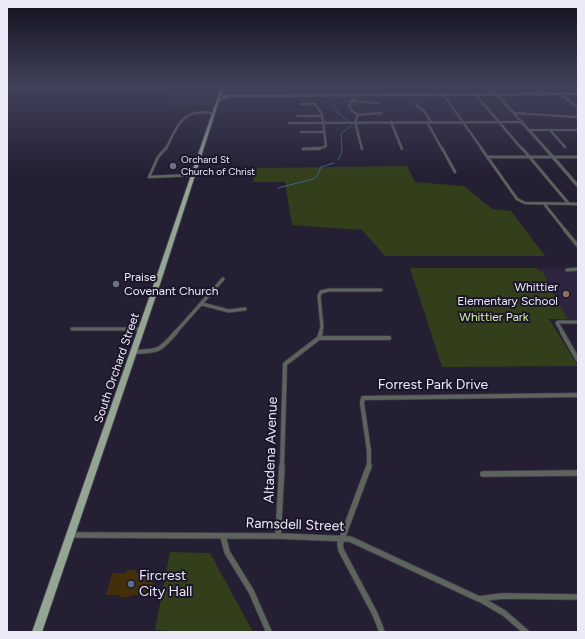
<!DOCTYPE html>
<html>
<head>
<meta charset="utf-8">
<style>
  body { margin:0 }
  #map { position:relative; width:585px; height:639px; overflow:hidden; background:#251f33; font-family:Figtree,sans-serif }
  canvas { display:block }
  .frame { position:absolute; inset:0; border:8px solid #edeaf7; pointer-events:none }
</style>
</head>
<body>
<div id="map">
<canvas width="585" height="639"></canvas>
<div class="frame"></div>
</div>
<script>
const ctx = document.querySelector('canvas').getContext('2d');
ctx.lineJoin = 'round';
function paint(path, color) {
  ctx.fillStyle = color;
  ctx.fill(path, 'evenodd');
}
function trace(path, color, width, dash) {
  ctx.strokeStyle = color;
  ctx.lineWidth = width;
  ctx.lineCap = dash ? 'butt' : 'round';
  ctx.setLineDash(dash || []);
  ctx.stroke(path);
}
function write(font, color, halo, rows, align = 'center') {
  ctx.font = font + ' Figtree,sans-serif';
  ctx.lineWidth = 4;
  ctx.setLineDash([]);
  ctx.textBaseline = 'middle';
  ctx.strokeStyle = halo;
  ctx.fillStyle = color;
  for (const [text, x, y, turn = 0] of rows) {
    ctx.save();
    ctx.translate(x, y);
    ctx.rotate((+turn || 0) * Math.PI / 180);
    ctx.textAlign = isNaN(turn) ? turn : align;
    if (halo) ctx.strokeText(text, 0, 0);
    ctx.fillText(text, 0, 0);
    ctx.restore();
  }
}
paint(new Path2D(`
  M120,87H219L212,105H168L174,94H114Z
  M537,268L578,269V319H568Z`), '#2d253f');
paint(new Path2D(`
  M407,166L415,182L464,186L492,209L511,211L545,256H385L362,230L292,225L285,182H253L257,168Z
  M410,268H537L539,271L543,272L550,286L551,290L568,319H549L578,366L442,367Z
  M170,552L210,553L253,632H187L155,630Z`), '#333f1a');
trace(new Path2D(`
  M328,87L329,91L336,94
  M337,97L332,104L340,115L350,122
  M338,160L342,151L341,134L352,125
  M278,188L313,179L317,176L321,167L334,163`), '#3a6687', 1);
paint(new Path2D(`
  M127,570H136V573H155L150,595H130L129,597H120V595H106L112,573H126Z`), '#43300b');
const minorFar4 = new Path2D(`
  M263,87V89
  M311,87L315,89V95
  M381,87L388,95
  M438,87L482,149
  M469,87L522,149
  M534,87L547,95
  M570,87L578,88
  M349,89V95
  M355,95L356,98L351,101L349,106L352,111L358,115L355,122L362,149
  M562,95L578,108
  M351,101L378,103
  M416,103V105L424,111L431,122
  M301,104H315L322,114L326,146L319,149H303
  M514,113L575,117L577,116L578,111
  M358,115L381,113
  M297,116H322
  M391,122L402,149
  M427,122L442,149
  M289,123L521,122
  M528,130H578
  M550,130L565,147
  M301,132H323
  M166,149C172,137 179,116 195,113C201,112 208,113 214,113`);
const minorFar3 = new Path2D(`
  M166,148L158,157L149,177L193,175
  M442,148L455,172
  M481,148L517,199L525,203L578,204
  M522,148L569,204
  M303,149L320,148
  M488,157H578
  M545,205L565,230`);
const minorFar2 = new Path2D(`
  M564,229L578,246
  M567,270L578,269
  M202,304L229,311L245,309
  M72,329H142
  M175,333L223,279
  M320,333L322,327L319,296L321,292L329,290H381
  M563,333L557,323L558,322H578`);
const minorFar1 = new Path2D(`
  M562,332L578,360
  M319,338L321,332
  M134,352C159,351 160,351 176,332
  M282,467L285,364L319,338H389
  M369,467V451L362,403L363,398L578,395`);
const minor = new Path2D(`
  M369,466L340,544L341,550L375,614L382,632
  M483,474L578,473
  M72,535L278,536L350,539L479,599L502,596L578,597
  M223,536L227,552L251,591L269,632
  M278,536L282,466
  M480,599L504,613L526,632`);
const tertiaryFar1 = new Path2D(`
  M490,87L546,149`);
const tertiary = new Path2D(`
  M545,148L578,186`);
const secondary = new Path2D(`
  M578,93V95L219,97L218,96L219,95Z`);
const primary = new Path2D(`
  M221,87H223L220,99L230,95L231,96L219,101L162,278L42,632H32L156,278Z`);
trace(minorFar4, '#413b4e', 3);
trace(minorFar3, '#413b4e', 3.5);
trace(minorFar2, '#413b4e', 4.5);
trace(minorFar1, '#413b4e', 5.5);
trace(minor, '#413b4e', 7);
trace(tertiaryFar1, '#413b4e', 3.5);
trace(tertiary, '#413b4e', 4);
trace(secondary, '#413b4e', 1);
trace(primary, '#413b4e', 2);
trace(minorFar4, '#5c645b', 2);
trace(minorFar3, '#5c645b', 2.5);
trace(minorFar2, '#5c645b', 3);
trace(minorFar1, '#5c645b', 4);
trace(minor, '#5c645b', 5.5);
trace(tertiaryFar1, '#5c645b', 2.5);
trace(tertiary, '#5c645b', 3);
paint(secondary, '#7c897b');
paint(primary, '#94a593');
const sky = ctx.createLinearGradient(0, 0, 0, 176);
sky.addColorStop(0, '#14111c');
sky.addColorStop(0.49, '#40425b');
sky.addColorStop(1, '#40425b00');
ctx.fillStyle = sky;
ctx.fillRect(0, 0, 585, 176);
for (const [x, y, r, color] of [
  [173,166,4,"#6b7280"],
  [116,284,4,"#6b7280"],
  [566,294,4,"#8d6e63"],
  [131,584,4,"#5c6f8a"]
]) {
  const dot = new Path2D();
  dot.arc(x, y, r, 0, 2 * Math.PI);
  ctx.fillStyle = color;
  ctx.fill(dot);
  trace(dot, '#1b1629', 1.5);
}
write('10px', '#edeaf7', '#1b1629', [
  ["Orchard St",181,160],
  ["Church of Christ",181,172]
], 'left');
write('12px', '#edeaf7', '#1b1629', [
  ["Praise",124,277],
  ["Covenant Church",124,291],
  ["Whittier",558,287,"right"],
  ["Elementary School",558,301,"right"]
], 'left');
write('12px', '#d5f1a4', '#1b1629', [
  ["Whittier Park",494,317]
]);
write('12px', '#edeaf7', '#1b1629', [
  ["South Orchard Street",117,368,-71]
]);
write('14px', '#edeaf7', '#1b1629', [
  ["Forrest Park Drive",433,385],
  ["Altadena Avenue",271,450,-88],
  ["Ramsdell Street",295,525,2]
]);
write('14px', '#edeaf7', '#1b1629', [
  ["Fircrest",139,576],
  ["City Hall",139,592]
], 'left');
</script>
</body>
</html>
